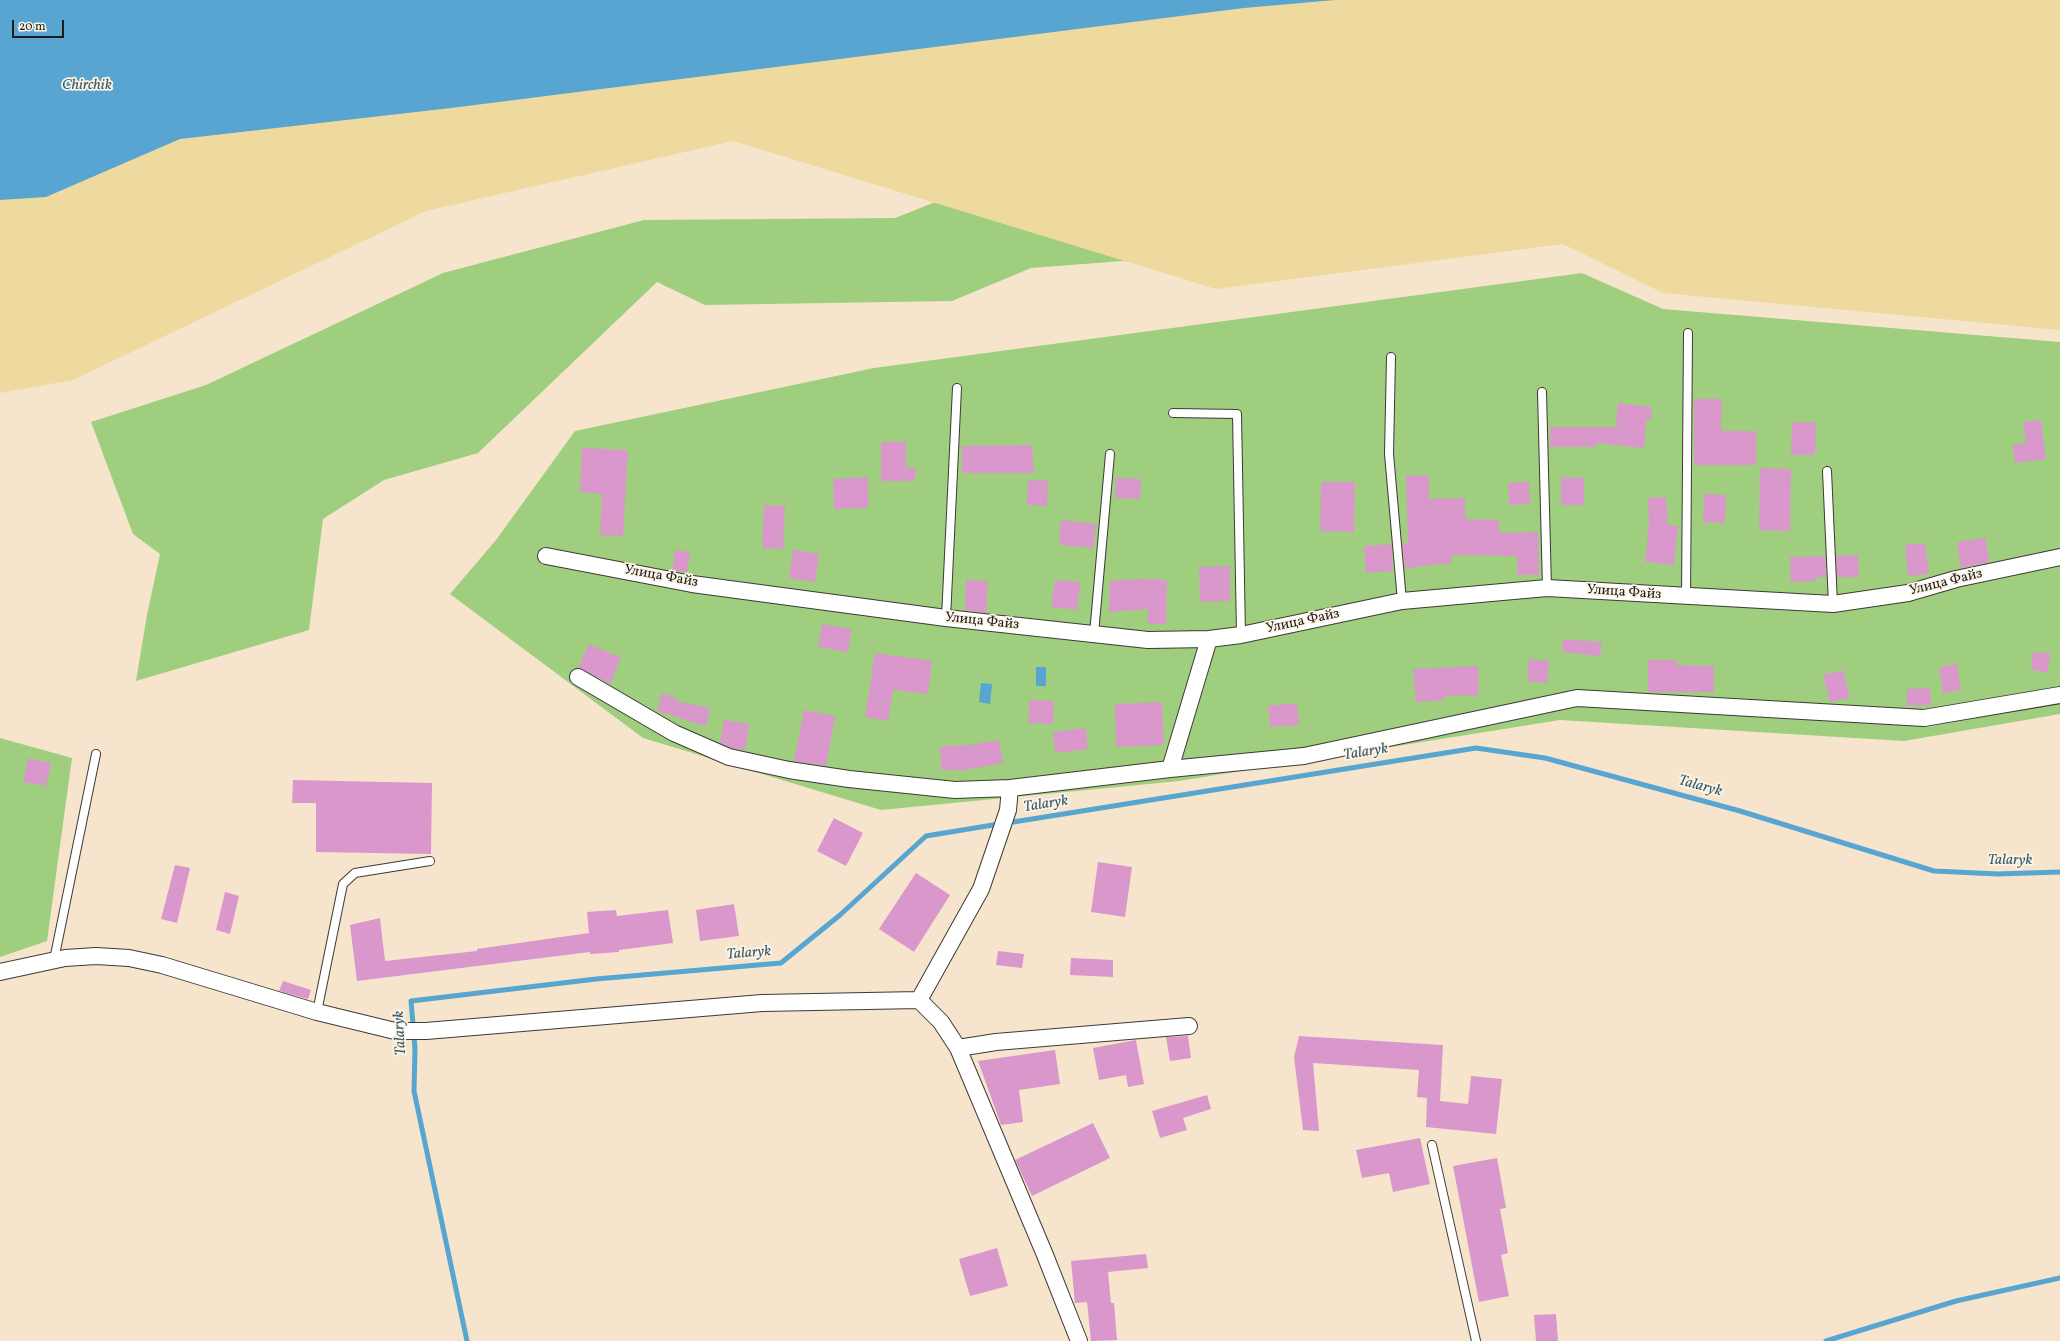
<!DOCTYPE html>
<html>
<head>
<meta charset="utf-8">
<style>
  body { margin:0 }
  #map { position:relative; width:2060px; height:1341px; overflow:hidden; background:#f6e5cc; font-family:Vollkorn,serif }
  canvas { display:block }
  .scale { position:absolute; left:12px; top:20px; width:52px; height:18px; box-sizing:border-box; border:2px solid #1c1c1c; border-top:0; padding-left:5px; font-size:12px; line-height:14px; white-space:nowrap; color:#1c1c1c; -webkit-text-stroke:3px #fcf5e5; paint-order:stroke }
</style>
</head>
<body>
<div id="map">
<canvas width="2060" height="1341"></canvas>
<div class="scale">20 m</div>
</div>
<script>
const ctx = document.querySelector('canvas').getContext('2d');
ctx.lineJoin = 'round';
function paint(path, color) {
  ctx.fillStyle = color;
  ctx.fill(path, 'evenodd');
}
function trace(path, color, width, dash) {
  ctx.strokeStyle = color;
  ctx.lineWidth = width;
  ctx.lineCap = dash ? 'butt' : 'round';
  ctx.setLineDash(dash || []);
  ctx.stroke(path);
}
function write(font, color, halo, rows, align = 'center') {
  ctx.font = font + ' Vollkorn,serif';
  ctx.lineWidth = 3.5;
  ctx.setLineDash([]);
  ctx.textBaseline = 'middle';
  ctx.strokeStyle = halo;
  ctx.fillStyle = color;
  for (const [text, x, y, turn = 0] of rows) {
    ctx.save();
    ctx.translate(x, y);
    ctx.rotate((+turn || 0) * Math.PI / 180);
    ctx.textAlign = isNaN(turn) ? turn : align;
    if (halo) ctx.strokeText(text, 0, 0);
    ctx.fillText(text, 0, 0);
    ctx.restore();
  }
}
paint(new Path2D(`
  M1958,0H2060L1281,249L1031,268L952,301L705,305L657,282L478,453L384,480L323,519L309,630L136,681L147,615L160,554L133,534L91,422L206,385L443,273L644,220L895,218L943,199Z
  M1582,273L1663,309L2060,342V714L1904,741L1560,720L1179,781L881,810L643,738L450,594L496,540L575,431L874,368Z
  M0,738L72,758L47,941L0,957Z`), '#9fcf7e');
paint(new Path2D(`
  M0,0H2060V330L1663,293L1563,244L1216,289L733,141L426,211L73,380L0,393Z`), '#eeda9e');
paint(new Path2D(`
  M0,0H1335L1244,8L451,108L180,139L46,197L0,200Z
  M1036,667H1046V686H1036Z
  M981,683L992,684L990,704L979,702Z`), '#57a5d0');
trace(new Path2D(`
  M1007,823L1476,748L1545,758L1740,811L1934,871L1998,874L2060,872
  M467,1341L414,1091L415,1048L411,1001L596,979L781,963L840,915L926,836L999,824
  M1826,1341L1956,1301L2060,1278`), '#57a5d0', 5);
paint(new Path2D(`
  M1694,399H1722L1721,431H1756V465H1694Z
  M1618,403L1652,407L1651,420H1646L1644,448L1596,443V447H1550V427H1616Z
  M2041,420L2046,459L2015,463L2013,445L2026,443L2023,422Z
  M1792,422L1816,423L1815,455H1791Z
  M881,442H906V467H915V481H881Z
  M1032,445L1034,473H962V446Z
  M582,448L628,450L623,536L600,535L602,494L580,492Z
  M1760,468L1791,469L1790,531L1759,530Z
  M1429,475V499L1465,498V519L1499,520V533L1538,532L1539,575H1517V556L1451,555L1452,563L1405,568L1402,543H1408L1406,476Z
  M868,477V508L834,509L833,479Z
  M1561,477L1584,478V505H1561Z
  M1116,478L1141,479L1140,499L1115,498Z
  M1028,480L1048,481L1047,506L1027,505Z
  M1321,482H1355L1354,532L1320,531Z
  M1529,482L1530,504L1509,505L1508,483Z
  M1704,494L1726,495L1725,523L1703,522Z
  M1666,497L1668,525L1678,526L1674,565L1645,562L1649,524L1648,498Z
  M764,505L785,506L783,549L762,548Z
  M1061,520L1096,524L1094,548L1059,545Z
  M1986,538L1989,562L1961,568L1957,542Z
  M1925,543L1929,574L1908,576L1905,545Z
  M1391,544L1393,571L1366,573L1364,546Z
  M675,550L690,552L687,572L672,570Z
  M793,550L819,554L815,582L789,578Z
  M1858,555L1859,577H1837L1836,556Z
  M1825,556L1826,577H1816V581L1791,582L1790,557Z
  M1230,566V601L1200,602L1199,567Z
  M1140,579L1167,580L1166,624H1148V609L1109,612L1110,581Z
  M966,580L988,581L986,613L965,610Z
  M1055,580L1080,582L1077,610L1051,607Z
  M822,624L851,629L848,652L818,647Z
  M1563,639L1602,642L1600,656L1562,652Z
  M589,644L621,658L610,684L578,668Z
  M2033,652L2050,653L2048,672L2031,670Z
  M875,653L932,661L928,694L893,690L888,721L865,717Z
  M1529,659L1549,661L1547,683L1527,681Z
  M1648,660H1677V665L1714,666V692H1648Z
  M1957,664L1961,690L1943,693L1939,667Z
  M1478,666L1479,695L1443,696L1444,700L1416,702L1413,669Z
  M1843,670L1850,698L1830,702L1823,675Z
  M1930,688L1931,705L1907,706V689Z
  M662,693L677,698L676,701L710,708L706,726L687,721V720L657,711Z
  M1030,700L1054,701L1053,724L1028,723Z
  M1162,702L1164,745L1116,747L1115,704Z
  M1297,703L1299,725L1270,727L1268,706Z
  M804,710L835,716L826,766L794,761Z
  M724,720L749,724L745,750L732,748L720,743Z
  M1086,728L1088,749L1055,753L1053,732Z
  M999,740L1003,763L965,770H941L940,746L974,745V744Z
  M28,758L51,763L46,786L23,782Z
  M293,780L432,783L431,854L316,852V803H292Z
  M834,818L863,833L846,866L817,851Z
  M1098,862L1132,867L1125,917L1091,912Z
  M175,865L190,868L177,923L161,919Z
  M916,873L950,895L914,952L879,929Z
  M225,892L239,896L230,934L216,930Z
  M734,904L739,936L700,941L696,910Z
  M616,910L617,916L668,910L673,943L619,950V952L590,954V952L357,981L350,925L380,918L385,961L477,951V949L589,933L587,912Z
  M998,951L1024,954L1022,968L996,965Z
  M1071,958L1113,960V977L1070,975Z
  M283,981L311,990L308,999L279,991Z
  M1188,1036L1191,1058L1170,1061L1166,1037Z
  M1299,1036L1443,1045L1440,1101L1468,1104L1471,1076L1502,1079L1496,1134L1426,1127L1427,1098L1417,1097L1419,1070L1313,1063L1319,1131L1303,1130L1294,1057Z
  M1136,1040L1144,1084L1128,1087L1126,1075L1099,1080L1093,1048Z
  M1055,1050L1060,1084L1019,1090L1023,1122L1001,1125L978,1061Z
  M1207,1095L1211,1109L1183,1118L1187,1130L1160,1138L1152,1111Z
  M1093,1123L1110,1158L1032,1196L1015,1160Z
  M1420,1138L1430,1184L1393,1192L1389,1173L1362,1178L1356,1150Z
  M1497,1158L1506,1208L1500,1209L1508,1253L1501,1255L1509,1296L1479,1302L1453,1166Z
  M997,1248L1008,1286L970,1296L959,1259Z
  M1146,1254L1148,1268L1108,1272L1111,1303H1114L1117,1340L1091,1341L1087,1302L1075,1303L1071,1261Z
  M1556,1314L1558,1341H1536L1534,1315Z`), '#d997cb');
const lane = new Path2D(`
  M1391,357L1389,454L1402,601
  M1542,392L1547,588
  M1173,413L1237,414L1241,635
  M1827,471L1833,604
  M1686,597L1688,333
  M946,618L957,388
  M1094,634L1110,454
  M54,960L96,754
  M317,1012L343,884L355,873L430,861
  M1432,1145L1476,1341`);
const street = new Path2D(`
  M546,556L692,584L946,618L1148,640L1209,639L1241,635L1402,601L1547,588L1833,604L1908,593L1956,579L2060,557
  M578,677L674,733L729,757L789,770L849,779L955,790L1010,788L1170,769L1304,756L1577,698L1924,718L2060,695
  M1170,769L1209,639
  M0,972L65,958L96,956L129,958L162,965L317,1012L395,1031H426L762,1003L919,1000L981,889L1008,810L1010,788
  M919,1000L941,1022L958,1048L1045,1255L1079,1341
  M958,1048L996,1042L1189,1026`);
trace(lane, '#3d3a36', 10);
trace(street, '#3d3a36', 18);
trace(lane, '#fff', 8);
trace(street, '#fff', 16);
write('14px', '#1c1c1c', '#fcf5e5', [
  ["Улица Файз",661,577,10],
  ["Улица Файз",1946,583,-14],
  ["Улица Файз",1624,593,4],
  ["Улица Файз",982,622,6],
  ["Улица Файз",1303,622,-12]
]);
write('italic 15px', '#375a6d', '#fcf5e5', [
  ["Chirchik",87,86],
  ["Talaryk",1366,753,-9],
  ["Talaryk",1700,787,15],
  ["Talaryk",1046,805,-9],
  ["Talaryk",2010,861],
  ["Talaryk",749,954,-5],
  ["Talaryk",401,1033,-93]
]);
</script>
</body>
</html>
